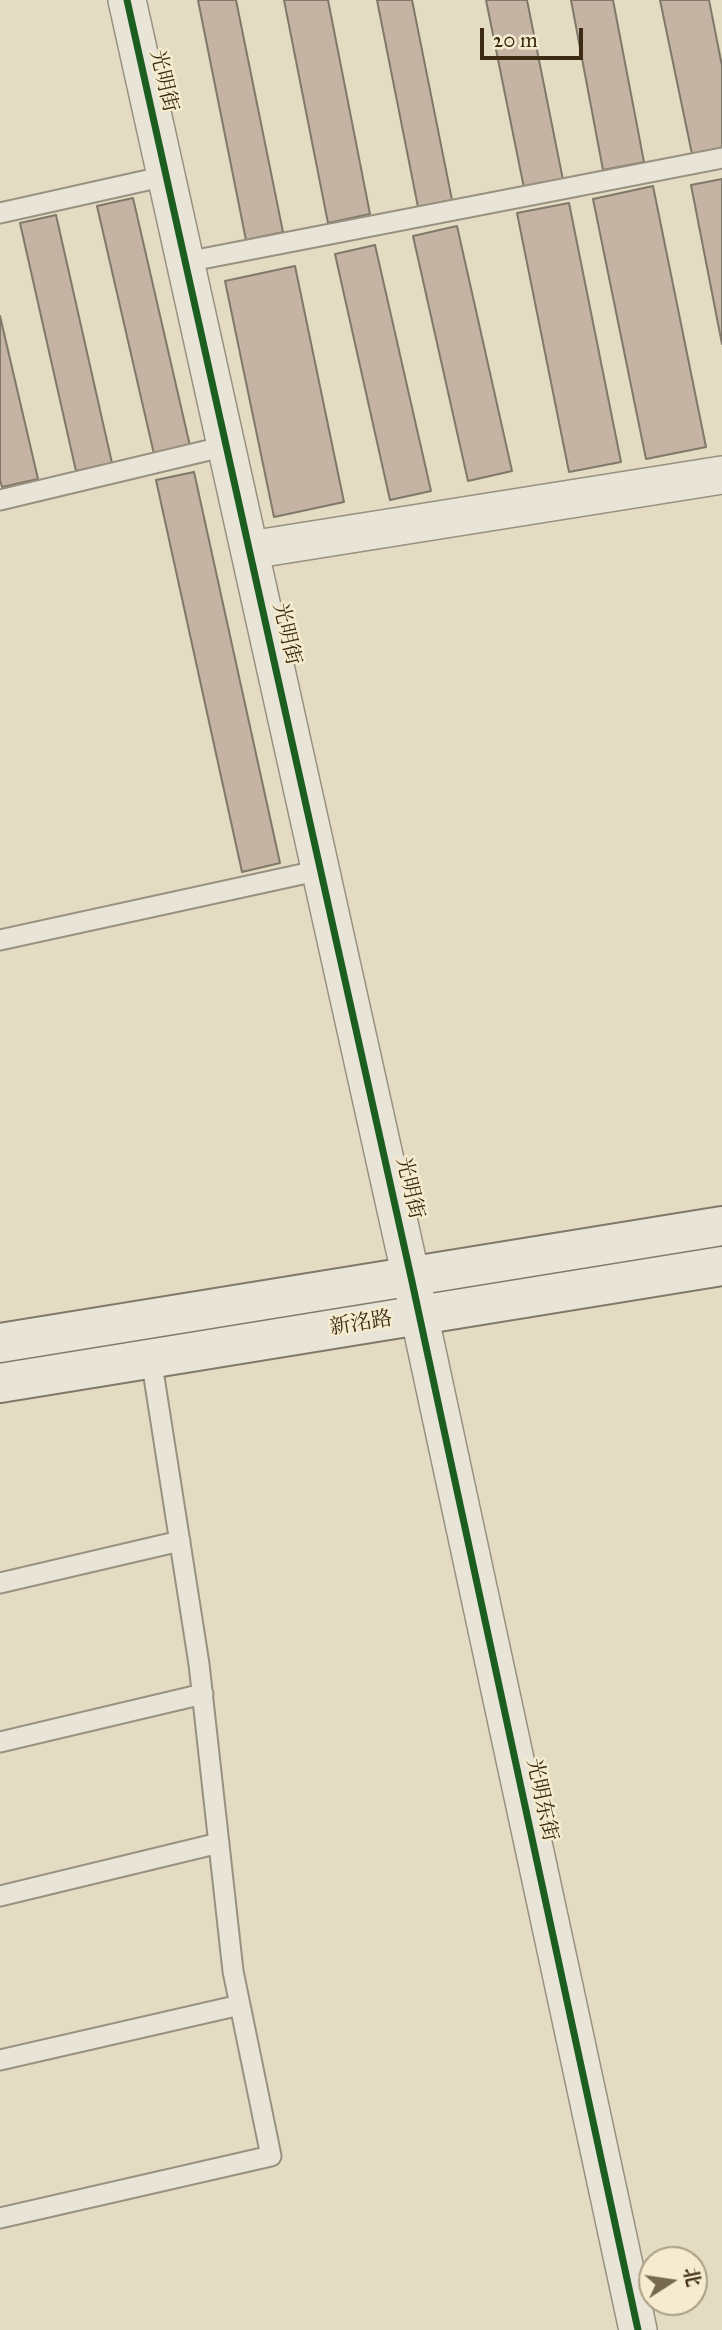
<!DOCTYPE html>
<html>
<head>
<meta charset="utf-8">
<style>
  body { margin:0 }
  #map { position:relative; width:722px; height:2330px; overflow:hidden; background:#e3dbc2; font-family:"IM FELL Great Primer","Noto Serif SC",serif }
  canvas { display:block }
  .north { position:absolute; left:638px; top:2246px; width:70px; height:70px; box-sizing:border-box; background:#f5eccf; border:2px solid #ab9e83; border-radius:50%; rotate:78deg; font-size:19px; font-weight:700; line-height:28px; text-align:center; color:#3d2a12 }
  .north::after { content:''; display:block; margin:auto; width:24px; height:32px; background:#776850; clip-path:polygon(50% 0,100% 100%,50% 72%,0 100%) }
  .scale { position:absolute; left:480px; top:28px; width:103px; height:32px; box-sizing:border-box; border:4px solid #3d2a12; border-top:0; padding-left:9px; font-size:21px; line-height:24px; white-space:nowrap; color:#3d2a12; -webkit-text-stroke:5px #f5eccf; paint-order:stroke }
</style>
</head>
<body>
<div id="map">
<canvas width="722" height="2330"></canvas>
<div class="north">北</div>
<div class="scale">20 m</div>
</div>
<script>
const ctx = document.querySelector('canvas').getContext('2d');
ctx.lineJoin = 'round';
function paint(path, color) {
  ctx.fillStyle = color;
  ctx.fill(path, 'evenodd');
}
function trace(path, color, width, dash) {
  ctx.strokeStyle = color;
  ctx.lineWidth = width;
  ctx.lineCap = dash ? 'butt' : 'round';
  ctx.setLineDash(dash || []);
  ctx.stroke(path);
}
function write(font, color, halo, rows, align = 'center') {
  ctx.font = font + ' "IM FELL Great Primer","Noto Serif SC",serif';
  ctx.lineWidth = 5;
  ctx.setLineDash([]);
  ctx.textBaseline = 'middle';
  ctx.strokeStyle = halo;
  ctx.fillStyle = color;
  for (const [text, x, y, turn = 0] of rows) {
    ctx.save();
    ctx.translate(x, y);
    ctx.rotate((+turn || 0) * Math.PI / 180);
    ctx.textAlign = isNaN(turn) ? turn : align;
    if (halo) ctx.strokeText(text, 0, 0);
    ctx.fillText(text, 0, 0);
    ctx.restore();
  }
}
const building = new Path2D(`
  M198,0H236L283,232L246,240Z
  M284,0H328L370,214L328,223Z
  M377,0H412L452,200L418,207Z
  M486,0H527L563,180L524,188Z
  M571,0H613L644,162L603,170Z
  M660,0H709L722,66V148L692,154Z
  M722,179V344L691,185Z
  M653,186L706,447L646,459L593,199Z
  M133,198L190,446L154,454L97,206Z
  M569,203L621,462L569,472L517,213Z
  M56,215L112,463L76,471L20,223Z
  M457,226L512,471L468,481L413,236Z
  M375,245L431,491L390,500L335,254Z
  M295,266L344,502L274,517L225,281Z
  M0,316L38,479L2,487L0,480Z
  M194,472L280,863L242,872L156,480Z`);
paint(building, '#c5b4a3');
trace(building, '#807969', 2);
const service = new Path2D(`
  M0,213L166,176
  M186,262L722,158
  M0,500L226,446
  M0,940L321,870
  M0,1583L180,1541
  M0,1742L203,1694
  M0,1896L219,1843
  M0,2060L240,2005
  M0,2218L271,2156L233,1971L199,1664L151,1358`);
const minor = new Path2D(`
  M127,0L411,1277L638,2330
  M250,550L722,475`);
const secondary = new Path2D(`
  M0,1343L722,1226
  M0,1383L722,1266`);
trace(service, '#989180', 23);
trace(minor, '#989180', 40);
trace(secondary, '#807969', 42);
trace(service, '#e8e4d7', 19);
trace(minor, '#e8e4d7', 37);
trace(secondary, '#e8e4d7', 38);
trace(new Path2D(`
  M127,0L411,1277L638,2330`), '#1b5e20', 7);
write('21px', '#3d2a12', '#f5eccf', [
  ["光明街",163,81,77],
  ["光明街",286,634,77],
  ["光明街",409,1188,77],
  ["新洺路",361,1324,-9],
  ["光明东街",541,1800,78]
]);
</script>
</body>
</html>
